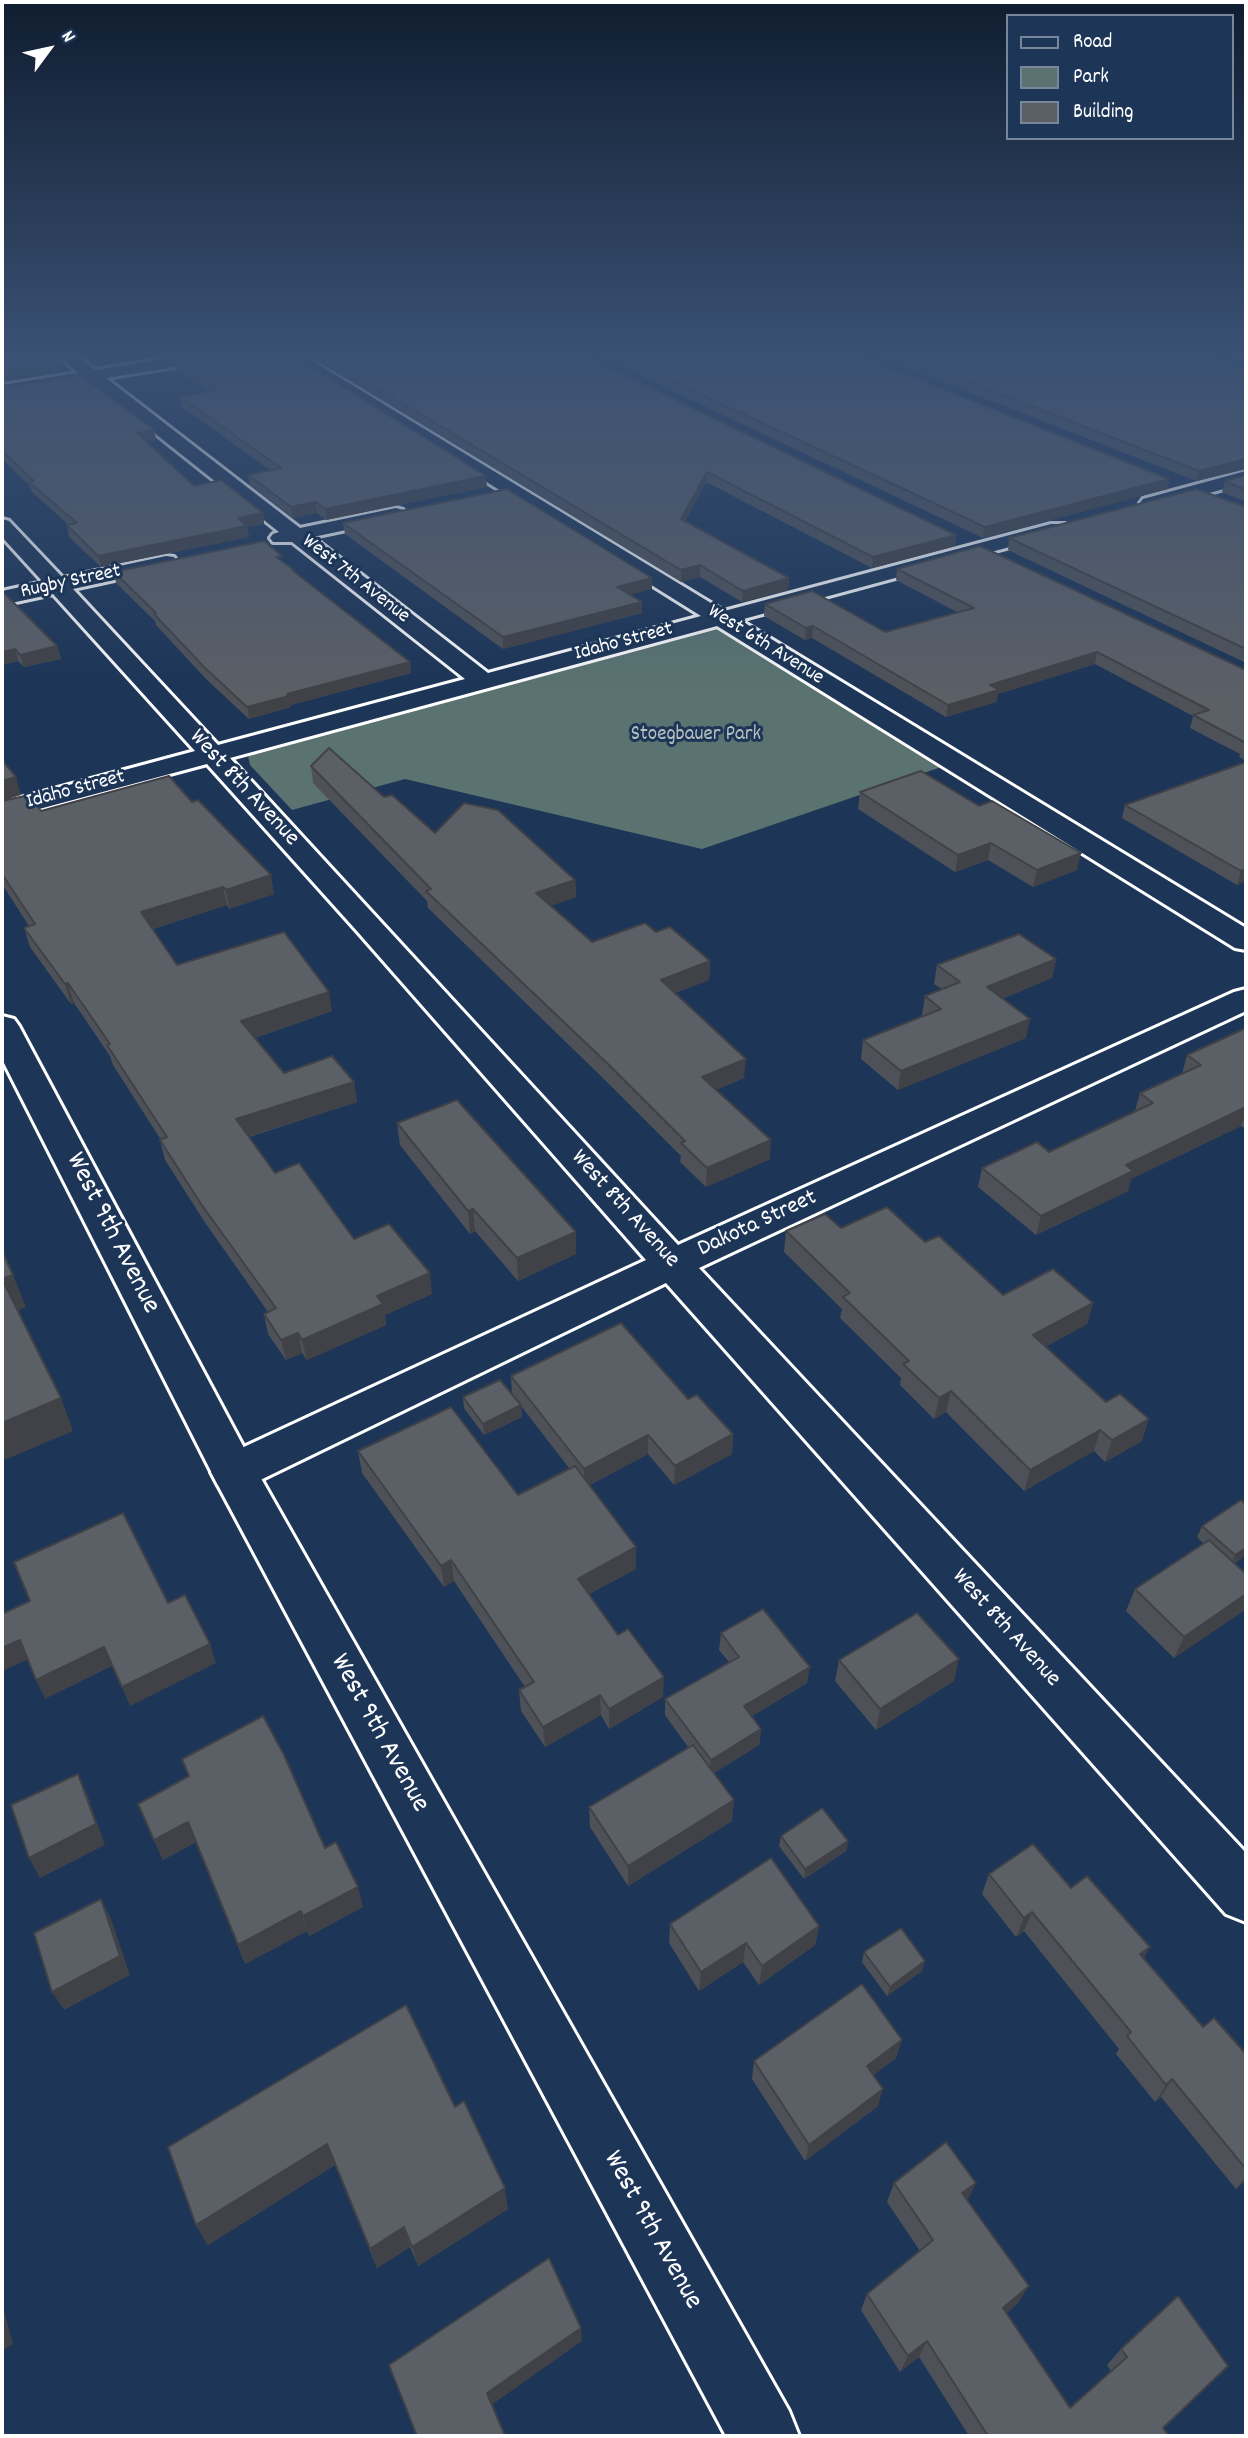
<!DOCTYPE html>
<html>
<head>
<meta charset="utf-8">
<style>
  body { margin:0 }
  #map { position:relative; width:1248px; height:2438px; overflow:hidden; background:#1d3557; font-family:Dekko,sans-serif }
  canvas { display:block }
  .frame { position:absolute; inset:0; border:4px solid #fff; pointer-events:none }
  .legend { position:absolute; left:1006px; top:14px; width:228px; height:126px; box-sizing:border-box; background:#1d3557; border:2px solid #77869a; margin:0; padding:9px 12px; list-style:none; font-size:21px; color:#fff }
  .legend li { display:flex; align-items:center; gap:14px; height:35px }
  .legend b { width:35px; border:2px solid #77869a }
  .north { position:absolute; left:14px; top:14px; width:70px; height:70px; -webkit-text-stroke:5px #1d3557; paint-order:stroke; rotate:57deg; font-size:19px; font-weight:700; line-height:28px; text-align:center; color:#fff }
  .north::after { content:''; display:block; margin:auto; width:24px; height:32px; background:#fff; clip-path:polygon(50% 0,100% 100%,50% 72%,0 100%) }
</style>
</head>
<body>
<div id="map">
<canvas width="1248" height="2438"></canvas>
<div class="frame"></div>
<ul class="legend">
<li><b style="height:9px;background:#1d3557"></b>Road</li>
<li><b style="height:19px;background:#5a7370"></b>Park</li>
<li><b style="height:19px;background:#5b5f66"></b>Building</li>
</ul>
<div class="north">N</div>
</div>
<script>
const ctx = document.querySelector('canvas').getContext('2d');
ctx.lineJoin = 'round';
function paint(path, color) {
  ctx.fillStyle = color;
  ctx.fill(path, 'evenodd');
}
function trace(path, color, width, dash) {
  ctx.strokeStyle = color;
  ctx.lineWidth = width;
  ctx.lineCap = dash ? 'butt' : 'round';
  ctx.setLineDash(dash || []);
  ctx.stroke(path);
}
function write(font, color, halo, rows, align = 'center') {
  ctx.font = font + ' Dekko,sans-serif';
  ctx.lineWidth = 6;
  ctx.setLineDash([]);
  ctx.textBaseline = 'middle';
  ctx.strokeStyle = halo;
  ctx.fillStyle = color;
  for (const [text, x, y, turn = 0] of rows) {
    ctx.save();
    ctx.translate(x, y);
    ctx.rotate((+turn || 0) * Math.PI / 180);
    ctx.textAlign = isNaN(turn) ? turn : align;
    if (halo) ctx.strokeText(text, 0, 0);
    ctx.fillText(text, 0, 0);
    ctx.restore();
  }
}
paint(new Path2D(`
  M719,618L953,763L702,849L405,779L292,810L250,765L246,746Z`), '#5a7370');
const minor = new Path2D(`
  M53,351H71L95,370L212,351H250L242,356L106,378L300,528L396,508L403,510L406,514L403,518L313,537L488,673L701,616L277,351H296L724,611L1051,524H1065L1068,528L1065,532L740,620L1246,928V950L1235,948L717,626L230,758L678,1245L1234,992L1246,989V1011L699,1268L1246,1853V1922L1226,1914L666,1283L250,1485L234,1490L218,1485L211,1472L218,1459L646,1260L357,931L207,764L2,819V803L195,751L53,594L2,605V591L43,582L2,537V519L9,521L63,578L166,556L174,557L177,562L174,567L73,589L218,745L465,679L292,542H273L270,538L273,534L279,532L89,381L2,395V385L78,373Z
  M1246,471V483L1150,509L1143,507L1140,503L1143,499Z`);
const major = new Path2D(`
  M2,1016L14,1019L19,1026L250,1459L789,2411L799,2436H726L218,1485L2,1059Z`);
trace(minor, '#fff', 6);
trace(major, '#fff', 6);
paint(minor, '#1d3557');
paint(major, '#1d3557');
paint(new Path2D(`
  M150,351H195L159,357Z
  M301,351H574L956,535L955,546L872,568L706,482L685,521L789,578L788,590L742,602L700,577L681,582Z
  M588,351H847L1169,479L1167,489L983,538Z
  M864,351H1200L1246,369V469L1196,481Z
  M1215,351H1246V363Z
  M174,360L487,487L326,520L317,513L293,518L250,485L248,475L270,470L182,407L180,397L207,392L176,369Z
  M2,388L156,440L147,442L194,486L263,513L264,524L247,527L249,537L101,567L69,537L67,525H69L32,492L30,486L2,459Z
  M1246,475V502L1222,492L1225,481Z
  M1246,507V663L1008,550L1009,538Z
  M343,523L652,589L630,594L642,613L503,649L345,534Z
  M282,561L294,570V572L410,662L411,673L291,705V707L249,719L206,679L156,625L155,621L116,583L114,572Z
  M897,569L1246,670V761L1239,757L1240,754L1190,728L1193,716L1095,664L998,694L996,702L946,717L812,638L805,640L764,616L765,604L885,632L957,612L896,580Z
  M2,595L57,646L61,659L24,667L18,661L2,665Z
  M1246,762V881L1237,885L1122,818L1125,805Z
  M311,766L384,797L435,833L575,880L576,897L550,906L592,942L656,932L710,961L709,980L675,993L744,1078L716,1090L770,1159L706,1187L680,1162L681,1156L609,1084L428,908L427,901L313,783Z
  M860,792L1077,870L1033,887L988,860L955,872L858,809Z
  M2,801L41,811L274,894L229,909L227,905L153,929L177,965L332,1011L255,1038L284,1073L354,1082L357,1102L249,1137L275,1173L354,1239L432,1294L385,1315L386,1325L307,1360L302,1353L286,1360L268,1334L264,1314L268,1312L206,1224L165,1160L160,1140H161L113,1065L110,1056L74,1003L71,1004L30,947L24,928L29,926L2,884Z
  M1056,959L1052,978L1002,999L1026,1038L898,1090L861,1059L863,1040L923,1016L922,1015L925,996L942,989L934,984L937,965Z
  M1246,1028V1129L1241,1126L1131,1179L1128,1191L1036,1235L978,1187L982,1168L1049,1152L1135,1111L1140,1093L1182,1074L1187,1055Z
  M397,1123L576,1232V1254L518,1281L475,1231L470,1234L400,1145Z
  M841,1228L925,1242L1003,1295L1093,1303L1087,1324L1045,1347L1142,1441L1105,1462L1094,1451L1024,1491L946,1412L934,1419L900,1385L901,1378L840,1318L842,1309L784,1252L786,1231Z
  M511,1376L688,1399L733,1434L732,1454L674,1485L648,1454L590,1485L636,1569L589,1594L663,1697L609,1729L601,1715L545,1747L521,1711L519,1690L525,1687L454,1581L444,1587L362,1473L358,1451L518,1495L569,1468L521,1406L522,1417L484,1435L464,1408L463,1397L512,1395Z
  M1246,1505V1555L1235,1563L1246,1574V1609L1174,1658L1126,1611L1135,1589L1204,1544L1197,1537L1202,1526Z
  M721,1633L807,1683L752,1716L761,1729L759,1745L714,1773L732,1821L628,1886L590,1827L589,1807L688,1747L665,1715V1699L729,1662L719,1650Z
  M839,1660L954,1681L876,1730L835,1681Z
  M182,1759L325,1848L363,1907L309,1936L307,1931L245,1964L196,1842L163,1860L138,1804L189,1776Z
  M781,1836L848,1841L846,1851L804,1879L779,1846Z
  M989,1874L1071,1888L1150,1947L1143,1958L1203,2027L1246,2054V2180L1236,2189L1161,2097L1155,2102L1116,2054L1119,2049L1024,1931L1016,1937L982,1894Z
  M670,1924L819,1926L815,1945L759,1985L743,1962L699,1991L669,1943Z
  M864,1952L922,1971L887,1996L862,1962Z
  M896,2058L873,2075L878,2106L805,2161L752,2079L754,2061Z
  M455,2107L508,2209L418,2266L410,2247L377,2268L335,2165L208,2245L196,2225Z
  M894,2183L967,2200L1018,2303L1007,2313L1070,2408L1111,2371L1107,2365L1121,2349L1178,2296L1163,2428L1169,2436H969L919,2357L900,2372L861,2310L867,2294L920,2251L887,2202Z`), '#4e5258');
paint(new Path2D(`
  M52,351H57L59,360L48,352Z
  M81,351H113L82,356Z
  M158,351H195L159,357Z
  M63,363L65,372L2,382V372Z
  M154,430L156,440L139,443L137,433Z
  M1246,459V469L1196,481L1199,471Z
  M707,472L706,482L681,530V519Z
  M486,476L487,487L326,520L325,509Z
  M1169,479L1167,489L983,538L985,527Z
  M316,502L317,513L293,518L291,507Z
  M263,513L264,524L247,527L249,537L101,567L98,556L238,518Z
  M956,535L955,546L872,568L873,557Z
  M700,565V577L681,582V570Z
  M652,578V589L618,598L617,587Z
  M789,578L788,590L742,602L743,591Z
  M642,602V613L503,649V637Z
  M813,626L812,638L805,640L806,628Z
  M57,646L61,659L24,667L20,655Z
  M15,649L18,661L2,665V652Z
  M1097,652L1095,664L998,694L996,702L946,717L948,705L990,685Z
  M410,662L411,673L291,705V707L249,719L247,707L287,694Z
  M16,777L21,795L2,801V781Z
  M991,843L988,860L955,872L958,855Z
  M1081,853L1077,870L1033,887L1037,870Z
  M1246,869V881L1237,885L1241,871Z
  M271,875L274,894L229,909L226,890Z
  M575,880L576,897L536,911V893Z
  M223,887L227,905L146,931L141,912Z
  M1056,959L1052,978L984,1006L987,987Z
  M710,961L709,980L661,998V980Z
  M68,983L74,1003L71,1004L65,984Z
  M329,992L332,1011L245,1041L241,1021Z
  M1030,1019L1026,1038L898,1090L901,1071Z
  M746,1059L744,1078L701,1096L702,1077Z
  M354,1082L357,1102L240,1139L236,1119Z
  M1246,1107V1111L1241,1126L1131,1179L1128,1191L1036,1235L1041,1216L1126,1165Z
  M771,1140L770,1159L706,1187L707,1168Z
  M473,1209L475,1231L470,1234L468,1211Z
  M576,1232V1254L518,1281L517,1258Z
  M430,1273L432,1294L385,1315L386,1325L307,1360L302,1340L377,1296Z
  M13,1275L26,1307L15,1312L2,1279Z
  M1093,1303L1087,1324L1028,1356L1033,1335Z
  M298,1333L302,1353L286,1360L281,1340Z
  M951,1391L946,1412L934,1419L939,1398Z
  M61,1398L73,1431L2,1461V1423Z
  M521,1405L522,1417L484,1435L483,1424Z
  M1149,1419L1142,1441L1105,1462L1112,1440Z
  M1100,1430L1094,1451L1024,1491L1030,1470Z
  M733,1434L732,1454L674,1485L675,1466Z
  M648,1435V1454L584,1488V1469Z
  M636,1547V1569L578,1600V1579Z
  M1246,1548V1555L1230,1567L1235,1555Z
  M451,1560L454,1581L444,1587L441,1566Z
  M1246,1594V1609L1174,1658L1184,1637Z
  M20,1640L29,1659L2,1671V1648Z
  M210,1644L216,1663L130,1706L122,1687Z
  M104,1647L112,1666L45,1699L36,1680Z
  M959,1659L954,1681L876,1730L880,1709Z
  M810,1667L807,1683L742,1722L744,1706Z
  M664,1677L663,1697L609,1729V1709Z
  M600,1695L601,1715L545,1747L543,1727Z
  M761,1729L759,1745L709,1776L711,1760Z
  M78,1774L87,1794L105,1845L40,1878L29,1858Z
  M734,1800L732,1821L628,1886V1866Z
  M188,1822L196,1842L163,1860L154,1840Z
  M848,1841L846,1851L804,1879L805,1869Z
  M358,1887L363,1907L309,1936L303,1916Z
  M101,1899L111,1919L130,1975L64,2010L52,1992Z
  M301,1911L307,1931L245,1964L238,1945Z
  M1032,1912L1024,1931L1016,1937L1024,1918Z
  M819,1926L815,1945L759,1985L762,1966Z
  M746,1943L743,1962L699,1991L701,1972Z
  M1150,1947L1139,1966L1140,1954Z
  M925,1961L922,1971L887,1996L890,1987Z
  M902,2040L896,2058L862,2084L867,2066Z
  M1172,2079L1161,2097L1155,2102L1166,2085Z
  M883,2089L878,2106L805,2161L809,2145Z
  M327,2144L335,2165L208,2245L196,2225Z
  M1246,2177V2180L1236,2189Z
  M976,2183L967,2202L962,2193Z
  M505,2188L508,2209L418,2266L412,2247Z
  M404,2227L410,2247L377,2268L370,2249Z
  M1029,2286L1018,2303L993,2325L1003,2308Z
  M2,2304L13,2344L2,2351Z
  M581,2328L582,2341L490,2406L487,2393Z
  M927,2341L919,2357L900,2372L908,2356Z`), '#404247');
const building = new Path2D(`
  M2,351H53L48,352L63,363L2,372Z
  M230,351H286L486,476L325,509L316,502L291,507L248,475L281,468L180,397L217,390L174,360Z
  M315,351H574L956,535L873,557L707,472L681,519L789,578L743,591L700,565L681,570Z
  M608,351H847L1169,479L985,527Z
  M889,351H1200L1246,369V459L1199,471Z
  M80,375L154,430L137,433L194,486L221,480L263,513L238,518L247,526L98,556L67,525L77,523L29,482L34,481L2,451V388Z
  M1246,475V490L1225,481Z
  M507,489L652,578L617,587L642,602L503,637L343,523Z
  M1196,489L1246,507V649L1009,538Z
  M264,541L282,556L276,557L294,570H292L410,662L287,694L289,696L247,707L204,667L154,614L156,613L114,572Z
  M980,546L1246,670V743L1193,715L1209,710L1097,652L990,685L999,690L948,705L813,626L806,628L765,604L812,591L885,632L974,608L897,569Z
  M5,594L57,646L20,655L15,649L2,652V595Z
  M329,748L384,797L392,795L435,833L464,803L498,810L575,880L536,893L592,942L645,923L656,932L670,927L702,954L710,961L661,980L746,1059L702,1077L771,1140L707,1168L681,1143L685,1141L609,1065L426,891L431,889L311,766Z
  M2,760L16,777L2,781Z
  M1246,762V869L1241,871L1125,805Z
  M921,771L979,806L992,801L1081,853L1037,870L991,843L958,855L860,792Z
  M169,776L192,802L198,800L271,875L226,890L223,887L141,912L177,965L284,932L329,992L241,1021L284,1073L332,1056L354,1082L236,1119L275,1173L299,1163L354,1239L389,1224L430,1273L377,1296L383,1304L302,1340L298,1333L281,1340L264,1314L276,1308L201,1204L160,1140L167,1137L107,1045L110,1044L68,983L65,984L24,928L35,924L2,874V801L29,795L41,811Z
  M1019,934L1056,959L987,987L1030,1019L901,1071L863,1040L941,1009L925,996L960,982L937,965Z
  M1246,1028V1107L1126,1165L1133,1171L1041,1216L982,1168L1037,1142L1049,1152L1153,1103L1140,1093L1201,1065L1187,1055Z
  M457,1100L576,1232L517,1258L473,1209L468,1211L397,1123Z
  M887,1207L925,1242L939,1236L1003,1295L1053,1269L1093,1303L1033,1335L1106,1402L1120,1394L1149,1419L1112,1440L1100,1430L1030,1470L951,1391L939,1398L903,1364L909,1361L843,1297L850,1293L786,1231L825,1214L841,1228Z
  M2,1251L13,1275L2,1279L61,1398L2,1423Z
  M621,1323L688,1399L697,1395L733,1434L675,1466L648,1435L584,1469L511,1376Z
  M500,1380L521,1405L483,1424L463,1397Z
  M451,1407L518,1495L575,1466L636,1547L578,1579L618,1635L628,1629L664,1677L609,1709L600,1695L543,1727L519,1690L534,1682L451,1560L441,1566L358,1451Z
  M1241,1500L1246,1505V1548L1235,1555L1202,1526Z
  M123,1513L168,1603L185,1595L210,1644L122,1687L104,1647L36,1680L20,1640L2,1648V1614L30,1601L14,1562Z
  M1209,1540L1246,1574V1594L1184,1637L1135,1589Z
  M763,1609L810,1667L744,1706L761,1729L711,1760L665,1699L739,1657L721,1633Z
  M917,1613L959,1659L880,1709L839,1660Z
  M263,1716L284,1755L325,1848L336,1842L358,1887L303,1916L301,1911L238,1945L188,1822L154,1840L138,1804L189,1776L182,1759Z
  M693,1745L734,1800L628,1866L589,1807Z
  M78,1774L96,1824L29,1858L11,1805Z
  M822,1808L848,1841L805,1869L781,1836Z
  M1033,1844L1071,1888L1087,1876L1150,1947L1140,1954L1203,2027L1214,2018L1246,2054V2169L1172,2079L1166,2085L1127,2036L1131,2032L1032,1912L1024,1918L989,1874Z
  M771,1858L819,1926L762,1966L746,1943L701,1972L670,1924Z
  M101,1899L120,1956L52,1992L34,1933Z
  M901,1928L925,1961L890,1987L864,1952Z
  M862,1984L902,2040L867,2066L883,2089L809,2145L754,2061Z
  M406,2005L455,2107L464,2101L505,2188L412,2247L404,2227L370,2249L327,2144L196,2225L168,2147Z
  M946,2142L976,2183L962,2193L1029,2286L1003,2308L1070,2408L1127,2357L1121,2349L1178,2296L1228,2366L1163,2428L1169,2436H988L927,2341L908,2356L867,2294L933,2240L894,2183Z
  M549,2258L581,2328L487,2393L505,2436H417L389,2365Z`);
paint(building, '#5b5f66');
trace(building, '#404247', 2);
const sky = ctx.createLinearGradient(0, 0, 0, 692);
sky.addColorStop(0, '#101d30');
sky.addColorStop(0.51, '#3a5174');
sky.addColorStop(1, '#3a517400');
ctx.fillStyle = sky;
ctx.fillRect(0, 0, 1248, 692);
write('21px', '#fff', '#1d3557', [
  ["West 7th Avenue",355,580,38],
  ["Rugby Street",71,583,-12],
  ["Idaho Street",624,643,-15],
  ["West 6th Avenue",765,646,32],
  ["Idaho Street",76,791,-15]
]);
write('21px', '#b5c0bf', '#1d3557', [
  ["Stoegbauer Park",696,736]
]);
write('24px', '#fff', '#1d3557', [
  ["West 8th Avenue",243,789,47],
  ["West 8th Avenue",624,1210,48],
  ["Dakota Street",758,1225,-25],
  ["West 8th Avenue",1005,1629,48]
]);
write('28px', '#fff', '#1d3557', [
  ["West 9th Avenue",111,1234,63],
  ["West 9th Avenue",378,1734,61],
  ["West 9th Avenue",651,2231,61]
]);
</script>
</body>
</html>
